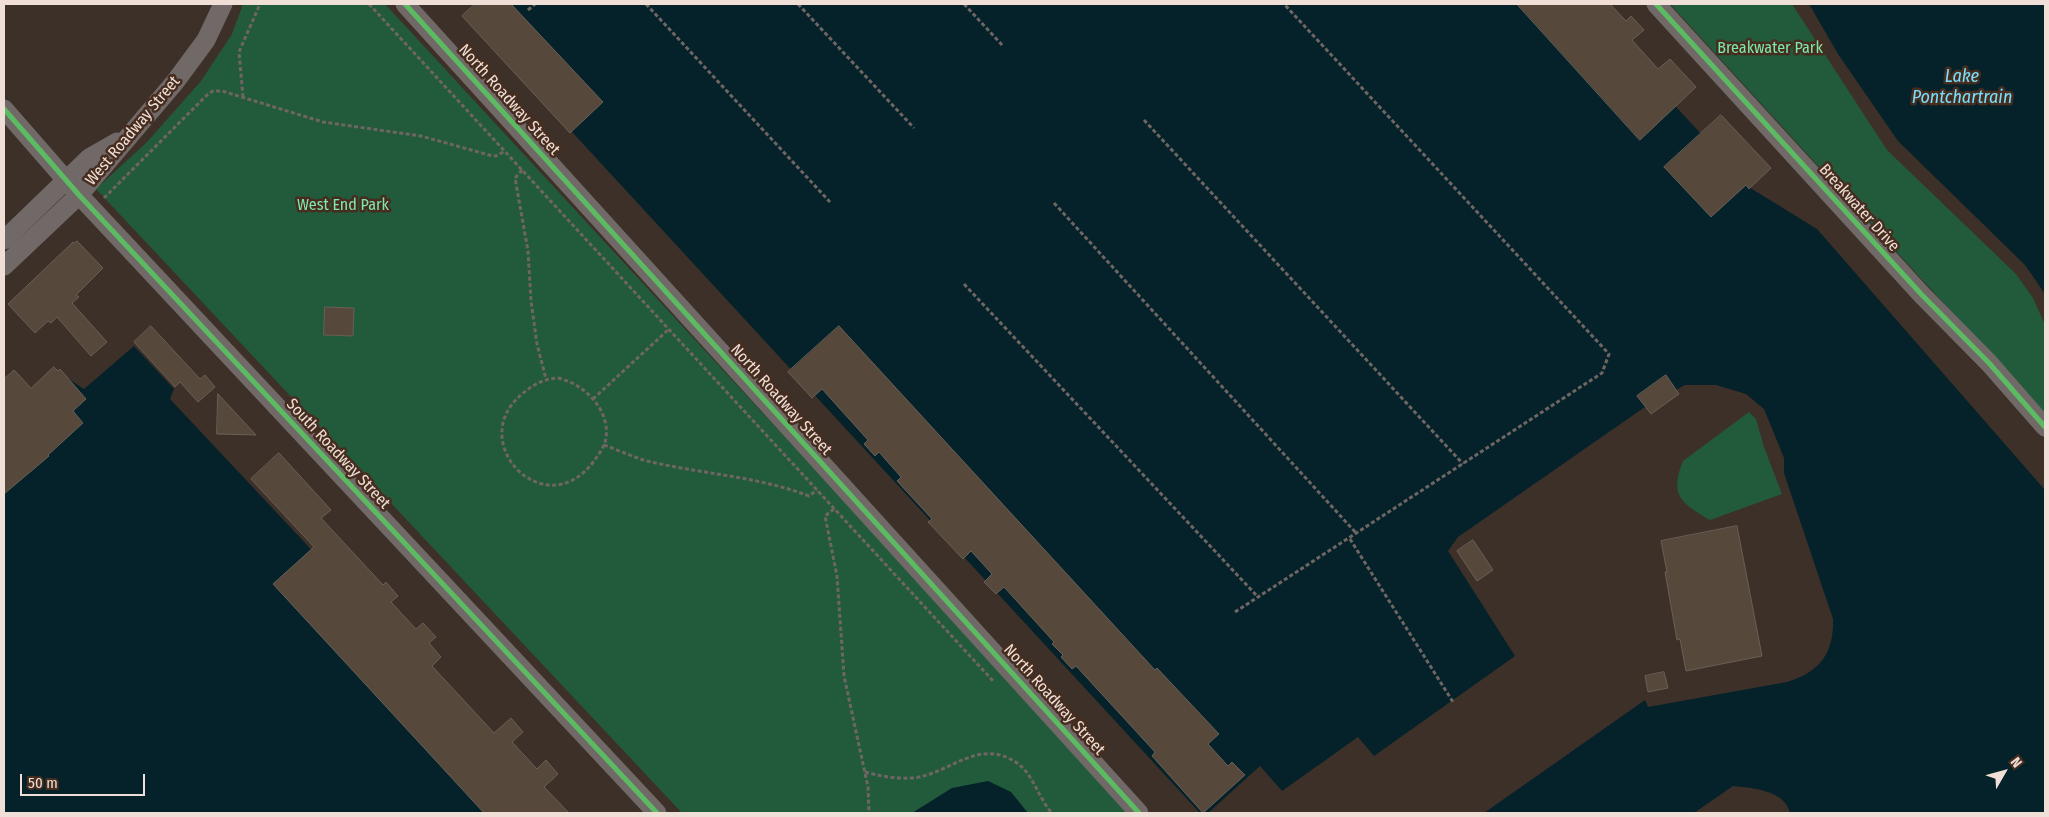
<!DOCTYPE html>
<html>
<head>
<meta charset="utf-8">
<style>
  body { margin:0 }
  #map { position:relative; width:2049px; height:817px; overflow:hidden; background:#3d3028; font-family:"Fira Sans Condensed",sans-serif }
  canvas { display:block }
  .frame { position:absolute; inset:0; border:5px solid #f0dfd6; pointer-events:none }
  .north { position:absolute; left:1979px; top:747px; width:50px; height:50px; -webkit-text-stroke:4px #462d1f; paint-order:stroke; rotate:52deg; font-size:14px; font-weight:700; line-height:20px; text-align:center; color:#f0dfd6 }
  .north::after { content:''; display:block; margin:auto; width:18px; height:22px; background:#f0dfd6; clip-path:polygon(50% 0,100% 100%,50% 72%,0 100%) }
  .scale { position:absolute; left:20px; top:774px; width:125px; height:22px; box-sizing:border-box; border:2px solid #f0dfd6; border-top:0; padding-left:6px; font-size:15px; line-height:18px; white-space:nowrap; color:#f0dfd6; -webkit-text-stroke:4px #462d1f; paint-order:stroke }
</style>
</head>
<body>
<div id="map">
<canvas width="2049" height="817"></canvas>
<div class="frame"></div>
<div class="north">N</div>
<div class="scale">50 m</div>
</div>
<script>
const ctx = document.querySelector('canvas').getContext('2d');
ctx.lineJoin = 'round';
function paint(path, color) {
  ctx.fillStyle = color;
  ctx.fill(path, 'evenodd');
}
function trace(path, color, width, dash) {
  ctx.strokeStyle = color;
  ctx.lineWidth = width;
  ctx.lineCap = dash ? 'butt' : 'round';
  ctx.setLineDash(dash || []);
  ctx.stroke(path);
}
function write(font, color, halo, rows, align = 'center') {
  ctx.font = font + ' "Fira Sans Condensed",sans-serif';
  ctx.lineWidth = 5;
  ctx.setLineDash([]);
  ctx.textBaseline = 'middle';
  ctx.strokeStyle = halo;
  ctx.fillStyle = color;
  for (const [text, x, y, turn = 0] of rows) {
    ctx.save();
    ctx.translate(x, y);
    ctx.rotate((+turn || 0) * Math.PI / 180);
    ctx.textAlign = isNaN(turn) ? turn : align;
    if (halo) ctx.strokeText(text, 0, 0);
    ctx.fillText(text, 0, 0);
    ctx.restore();
  }
}
paint(new Path2D(`
  M243,4H385L1132,813H682L96,189L147,142L201,81L232,34Z
  M1670,4H1792L1887,150L2016,274L2033,298L2045,325V414Z
  M1749,412L1756,419L1764,447L1782,494L1710,520C1681,503 1669,495 1683,461Z`), '#225a3c');
paint(new Path2D(`
  M510,4H1581L1752,189L1817,229L2045,490V813H1790C1785,790 1752,788 1733,786L1694,813H1484L1645,700L1648,707L1787,682C1820,672 1834,653 1833,619L1784,473V458L1764,409L1746,394L1716,385H1685L1642,409L1458,537L1448,551L1515,656L1374,756L1358,737L1282,791L1260,766L1208,813H1200L573,133Z
  M1809,4H2045V294L2025,265L1898,141L1838,54Z
  M134,346L174,389L170,399L307,545L540,813H4V422L58,372L84,389Z
  M988,781L1011,792L1028,813H912L952,788Z`), '#05222a');
const building = new Path2D(`
  M475,4H511L603,102L570,133L462,16Z
  M1517,4H1610L1626,21L1631,16L1644,30L1632,40L1658,69L1670,59L1696,87L1640,140Z
  M1721,115L1771,168L1749,189L1746,185L1711,217L1664,167Z
  M77,241L103,268L76,295L79,297L72,303L107,342L91,356L57,317L51,323L48,321L35,333L8,304L73,242L74,243Z
  M325,307L354,308L353,336L324,335Z
  M151,326L200,379L205,375L215,387L198,402L180,382L175,387L134,342Z
  M839,326L1155,670L1157,668L1219,734L1208,744L1228,766L1232,762L1245,775L1203,813L1152,756L1155,752L1076,666L1072,669L1061,657L1063,655L1052,644L1054,642L1004,587L996,594L984,582L992,574L971,551L963,559L928,522L932,519L897,481L901,477L879,452L875,456L864,444L868,440L822,389L812,398L788,372Z
  M54,367L58,371L60,369L86,399L73,411L83,423L48,455L49,456L4,494V379L14,370L31,388Z
  M1666,375L1679,394L1651,414L1637,396Z
  M218,394L256,435L217,434Z
  M279,453L331,510L321,518L383,585L386,582L398,596L391,602L416,629L423,623L436,637L429,643L441,657L432,666L494,733L511,718L523,732L512,742L537,769L546,760L558,774L544,787L569,813H484L273,584L314,547L251,479Z
  M1737,526L1762,656L1686,671L1680,639L1677,640L1665,572H1667L1661,541Z
  M1473,540L1493,570L1477,581L1457,551Z
  M1664,672L1668,688L1648,692L1645,676Z`);
paint(building, '#56493b');
trace(building, '#685f56', 1);
trace(new Path2D(`
  M369,4L994,682
  M646,4L830,202
  M798,4L914,128
  M964,4L1003,46
  M528,10L535,4
  M243,97L239,52L260,4
  M1144,120L1463,464
  M522,170L515,178L528,251L531,301L537,344L546,379
  M104,198L207,95L213,91H222L323,122L421,136L489,155L496,156L505,151
  M1054,203L1357,534
  M964,284L1258,597
  M558,378C584,384 610,409 606,438C605,446 599,454 594,461C545,527 465,442 521,395C532,385 543,379 558,378Z
  M593,399L669,329
  M604,445C618,450 633,457 647,461C701,474 757,476 809,496L817,490
  M834,509L825,516L837,576L844,676L868,787L869,813
  M1350,539L1453,702
  M1235,612L1602,373L1609,354L1284,4
  M865,772C880,776 895,779 911,778C948,776 978,736 1017,763C1034,775 1038,798 1052,813`), '#6f6663', 3, [4, 2.5]);
trace(new Path2D(`
  M405,4L1139,813
  M1656,4L1922,295L1989,363L2045,427
  M4,109L79,195L657,813
  M4,240L89,158L117,142
  M4,266L79,195L175,82L206,40L223,4`), '#716967', 19);
trace(new Path2D(`
  M405,4L1139,813
  M1656,4L1922,295L1989,363L2045,427
  M4,109L79,195L657,813`), '#5cba63', 5);
write('16px', '#7de9ac', '#462d1f', [
  ["Breakwater Park",1770,49],
  ["West End Park",343,206]
]);
write('16px', '#f0dfd6', '#462d1f', [
  ["North Roadway Street",509,100,48],
  ["West Roadway Street",133,131,-50],
  ["Breakwater Drive",1859,208,48],
  ["North Roadway Street",781,400,48],
  ["South Roadway Street",338,454,47],
  ["North Roadway Street",1054,700,48]
]);
write('italic 18px', '#77e0ff', '#462d1f', [
  ["Lake",1962,77],
  ["Pontchartrain",1962,98]
]);
</script>
</body>
</html>
